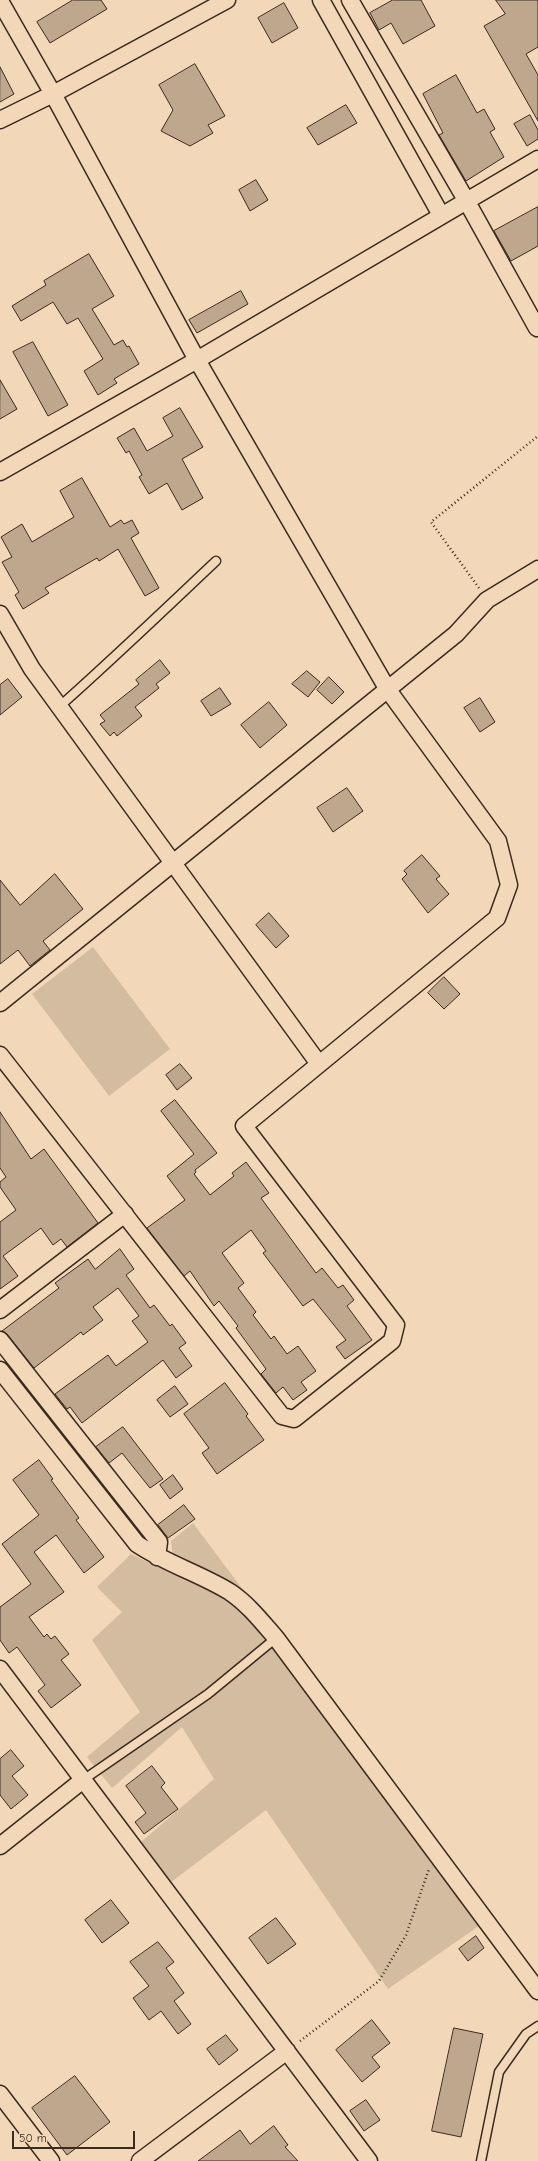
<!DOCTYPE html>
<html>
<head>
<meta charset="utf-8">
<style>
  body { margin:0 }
  #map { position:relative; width:538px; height:2161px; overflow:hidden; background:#f2d8b9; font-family:"Comic Neue",sans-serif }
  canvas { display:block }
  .scale { position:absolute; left:12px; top:2131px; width:123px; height:18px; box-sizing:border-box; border:2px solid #3b2a1e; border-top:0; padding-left:5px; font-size:12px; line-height:14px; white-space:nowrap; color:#3b2a1e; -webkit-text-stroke:3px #f2d8b9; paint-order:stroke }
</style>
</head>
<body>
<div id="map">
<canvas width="538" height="2161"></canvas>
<div class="scale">50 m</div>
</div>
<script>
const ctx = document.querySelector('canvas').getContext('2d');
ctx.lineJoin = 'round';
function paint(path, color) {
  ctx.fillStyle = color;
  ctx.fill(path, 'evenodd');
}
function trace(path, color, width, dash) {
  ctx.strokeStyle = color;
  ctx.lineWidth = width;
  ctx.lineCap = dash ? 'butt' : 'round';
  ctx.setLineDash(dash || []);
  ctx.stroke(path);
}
paint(new Path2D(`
  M93,947L170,1049L109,1096L32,994Z
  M193,1523L489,1919L388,1989L266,1810L170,1883L141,1842L214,1779L182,1727L112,1788L87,1757L140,1712L92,1640L122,1612L97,1587L131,1554L160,1568L173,1557L171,1541Z`), '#d4bca0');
const building = new Path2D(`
  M73,0H101L107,9L50,43L37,22Z
  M393,0H421L435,26L403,44L391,23L379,30L370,13Z
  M496,0H538V47L526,54L538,75V121L484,26L505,14Z
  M284,3L298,28L272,43L258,18Z
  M195,64L225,116L208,125L213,133L190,146L161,131L173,110L159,85Z
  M0,67L14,94L0,102Z
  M456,75L477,113L484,109L495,129L490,132L504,157L466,181L439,135L443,133L423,94Z
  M346,105L357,123L318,145L307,128Z
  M530,115L538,130V139L527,146L514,124Z
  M256,180L268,200L250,211L239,190Z
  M538,207V246L511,261L494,231Z
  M89,254L114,296L92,309L114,345L123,340L127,347L129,346L139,364L114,379L117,383L98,395L84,371L103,359L78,318L67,324L53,302L21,321L12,306L46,285L44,281Z
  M241,291L248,304L197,333L189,320Z
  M33,342L68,405L48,416L13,352Z
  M0,380L17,409L0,419Z
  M180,408L203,447L182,459L203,498L182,510L167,483L149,494L139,477L142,475L129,451L126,453L117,438L134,428L147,451L173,436L163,418Z
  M82,478L110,527L121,520L124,524L132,520L139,533L131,538L159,588L145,596L118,549L99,561L97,558L45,588L49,593L23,609L15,595L19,592L2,562L12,557L1,537L22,524L32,542L74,517L60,491Z
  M160,660L170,673L156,684L159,688L135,707L142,716L117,736L114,732L110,736L100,724L105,721L100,715L139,684L136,680Z
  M307,671L320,682L308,697L292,684Z
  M329,677L344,692L332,704L317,690Z
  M8,679L22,697L0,715V685Z
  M220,688L231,704L211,716L201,701Z
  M480,698L495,722L480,732L464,708Z
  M269,702L287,725L260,748L241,725Z
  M347,788L363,811L333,832L317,808Z
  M422,855L440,876L436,879L449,894L428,913L402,879L407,874L404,871Z
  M55,874L83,909L43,941L50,950L30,966L18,950L0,964V880L20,905Z
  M269,913L289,936L276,948L256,925Z
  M444,977L460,994L444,1009L428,993Z
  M180,1064L192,1078L177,1090L166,1075Z
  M175,1100L217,1153L195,1170L196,1172L194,1174L210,1195L234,1176L232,1173L246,1162L269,1193L261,1198L316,1273L322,1268L338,1288L343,1285L354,1300L347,1306L372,1340L345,1359L336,1347L346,1340L313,1299L303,1306L263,1253L266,1251L251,1230L222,1253L244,1283L238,1288L256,1312L253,1315L271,1339L274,1336L287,1354L298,1346L316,1371L301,1382L307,1390L293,1400L283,1387L276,1393L261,1374L266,1369L236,1328L238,1326L219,1301L214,1306L190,1271L184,1276L147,1228L185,1200L167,1176L194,1154L161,1111Z
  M0,1112L31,1159L44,1149L98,1223L67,1247L61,1239L53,1245L41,1228L3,1256L18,1276L0,1289V1222L16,1210L0,1187V1182L6,1177L0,1168Z
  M120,1249L134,1269L126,1275L150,1308L154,1305L170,1326L172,1324L186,1343L179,1348L192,1366L176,1378L163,1360L82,1423L70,1407L67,1409L55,1394L108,1355L116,1366L148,1342L132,1321L139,1316L118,1288L93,1307L103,1320L83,1335L81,1332L34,1368L7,1334L2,1331L59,1288L55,1283L88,1259L95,1269Z
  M225,1383L248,1414L246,1416L264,1440L217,1474L202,1453L209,1448L184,1414Z
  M175,1386L188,1404L170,1417L157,1400Z
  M123,1427L163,1479L150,1488L122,1453L109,1463L96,1447Z
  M39,1460L53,1479L51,1480L79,1518L76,1520L104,1557L84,1573L56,1535L34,1552L64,1592L29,1617L44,1637L47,1634L51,1639L55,1636L69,1654L61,1660L81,1685L51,1708L38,1691L45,1685L17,1647L9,1653L0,1640V1607L31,1584L2,1544L39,1515L13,1480Z
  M173,1475L183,1489L170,1499L160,1485Z
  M184,1505L195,1519L168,1538L158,1525Z
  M11,1750L24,1766L12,1776L28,1795L11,1809L0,1795V1759Z
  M152,1766L165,1783L161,1787L178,1809L144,1834L135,1822L146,1813L126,1786Z
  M111,1900L129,1923L102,1943L85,1920Z
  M276,1918L296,1944L268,1964L249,1938Z
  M476,1936L484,1948L468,1961L459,1949Z
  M158,1942L174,1962L166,1968L184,1993L174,2001L191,2024L178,2034L161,2011L149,2020L133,1998L149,1986L130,1962Z
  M372,2020L390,2043L372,2057L380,2067L362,2082L336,2050Z
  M454,2028L483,2034L461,2137L432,2131Z
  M226,2035L238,2050L219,2065L207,2049Z
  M75,2076L110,2122L67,2155L32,2108Z
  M366,2100L380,2120L364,2131L350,2111Z
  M274,2126L288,2145L285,2147L298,2161H198L240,2130L250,2144Z`);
paint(building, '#bfa78e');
trace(building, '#3b2a1e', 1);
const service = new Path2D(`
  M60,706C113,659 164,610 216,561
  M83,1780L208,1694L276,1638
  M481,2161L499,2072L526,2034L538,2026`);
const minor = new Path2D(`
  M321,0L441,215
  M350,0L466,200L537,328
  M0,1L53,94L197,360L388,690L498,841L509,885L497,918L244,1126L396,1325L392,1341L294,1419L282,1416L0,1055
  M0,120L53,94L227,0
  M0,472L197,360L538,159
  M0,614L32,669L319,1064
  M0,1003L456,634L487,600L538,569
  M0,1310L125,1214
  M0,1340L159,1542L157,1557
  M0,1370L137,1544C167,1564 201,1574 230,1592C248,1604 262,1622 276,1638L538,1991
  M0,1669L369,2161
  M0,1846L83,1780
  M0,2094L51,2161
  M140,2161L287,2051`);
trace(service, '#3b2a1e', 11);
trace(minor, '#3b2a1e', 19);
trace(new Path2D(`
  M479,588L431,522L538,436
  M300,2041L379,1981L406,1935L429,1869`), '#3b2a1e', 2.5, [1, 3]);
trace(service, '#f2d8b9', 8);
trace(minor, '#f2d8b9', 16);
</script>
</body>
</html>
